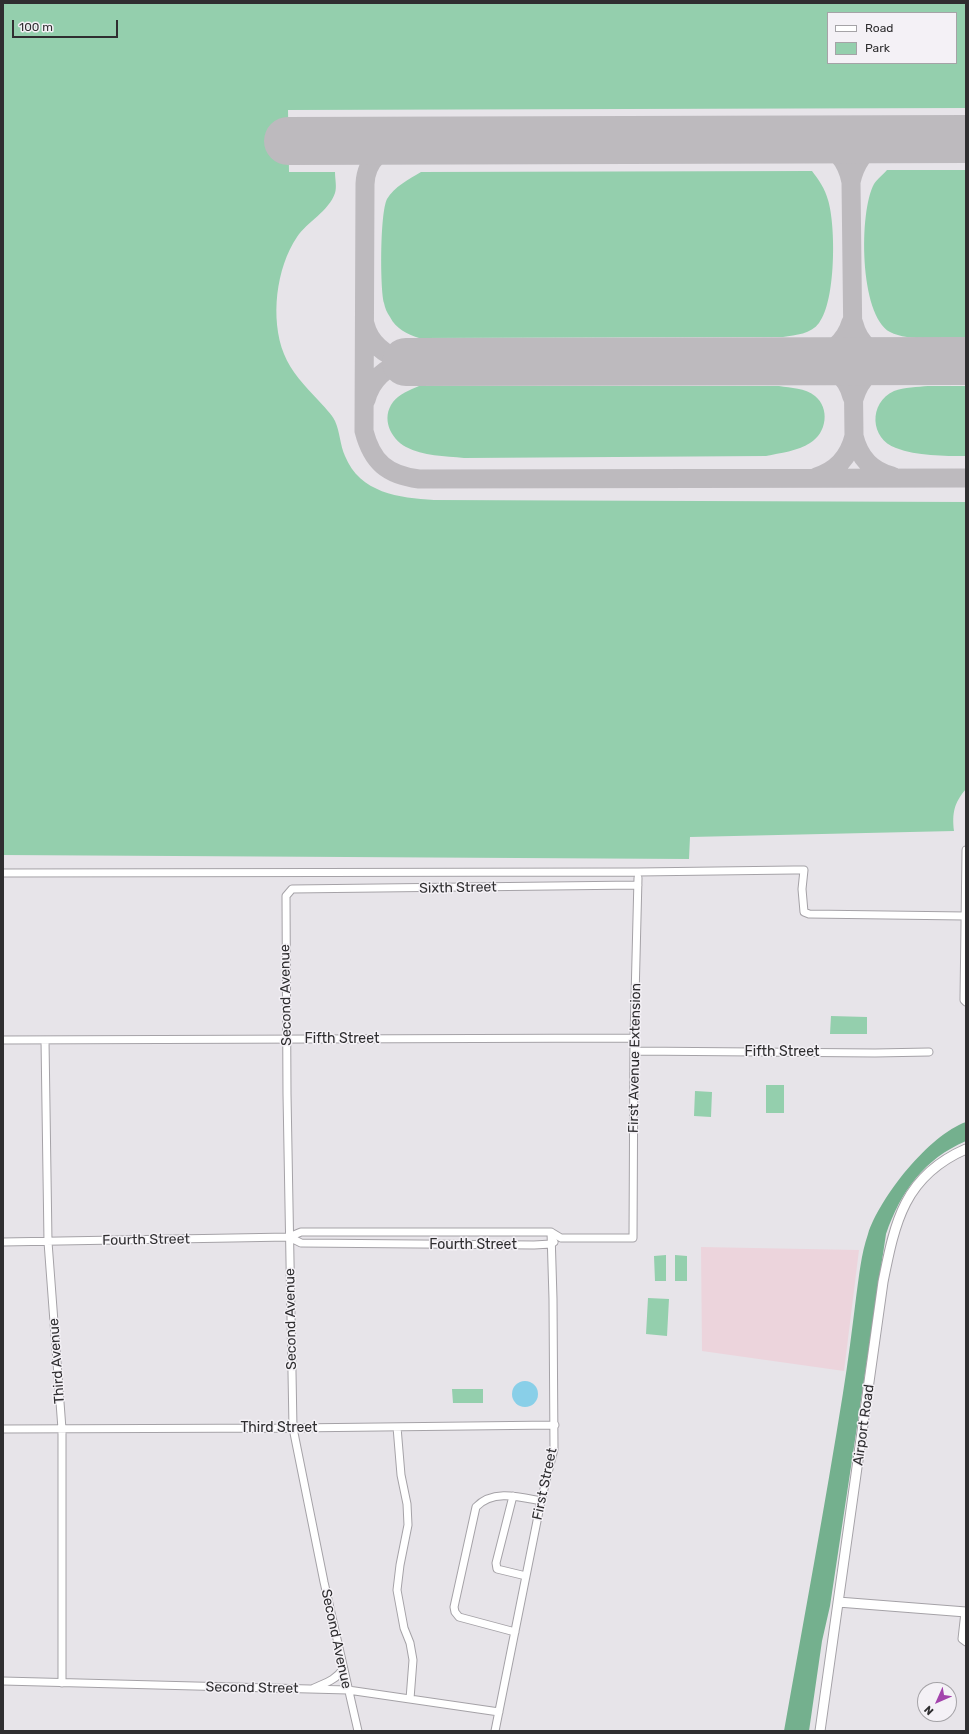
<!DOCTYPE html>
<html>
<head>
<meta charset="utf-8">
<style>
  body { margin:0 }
  #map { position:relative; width:969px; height:1734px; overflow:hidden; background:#e7e4e9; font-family:Rubik,sans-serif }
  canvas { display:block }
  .frame { position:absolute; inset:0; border:4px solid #2f2e30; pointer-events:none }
  .legend { position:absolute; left:827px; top:12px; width:130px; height:52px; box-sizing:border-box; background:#f4f1f6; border:1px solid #a5a3a7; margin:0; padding:5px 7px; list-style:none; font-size:12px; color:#2f2e30 }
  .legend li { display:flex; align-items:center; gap:8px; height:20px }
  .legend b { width:20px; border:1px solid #a5a3a7 }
  .north { position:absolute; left:917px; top:1682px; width:40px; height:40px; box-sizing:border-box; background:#f4f1f6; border:1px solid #a5a3a7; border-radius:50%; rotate:225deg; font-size:11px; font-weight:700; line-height:16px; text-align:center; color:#2f2e30 }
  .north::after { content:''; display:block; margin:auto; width:14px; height:18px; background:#a343ac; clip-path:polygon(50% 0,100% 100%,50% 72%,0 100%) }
  .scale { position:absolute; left:12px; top:20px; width:106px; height:18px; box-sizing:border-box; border:2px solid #2f2e30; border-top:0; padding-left:5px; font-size:12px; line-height:14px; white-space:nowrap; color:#2f2e30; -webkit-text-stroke:3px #f4f1f6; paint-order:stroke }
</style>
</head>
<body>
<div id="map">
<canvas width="969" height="1734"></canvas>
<div class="frame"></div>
<ul class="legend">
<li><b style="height:5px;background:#fff"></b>Road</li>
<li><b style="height:11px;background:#94cfad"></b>Park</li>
</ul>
<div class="north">N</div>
<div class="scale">100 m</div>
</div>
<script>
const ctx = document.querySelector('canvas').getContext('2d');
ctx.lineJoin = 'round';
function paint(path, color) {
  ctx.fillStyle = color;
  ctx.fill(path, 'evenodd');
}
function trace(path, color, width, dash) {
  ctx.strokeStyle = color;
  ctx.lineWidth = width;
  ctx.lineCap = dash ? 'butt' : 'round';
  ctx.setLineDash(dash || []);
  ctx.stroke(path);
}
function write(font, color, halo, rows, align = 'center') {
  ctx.font = font + ' Rubik,sans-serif';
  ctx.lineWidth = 3;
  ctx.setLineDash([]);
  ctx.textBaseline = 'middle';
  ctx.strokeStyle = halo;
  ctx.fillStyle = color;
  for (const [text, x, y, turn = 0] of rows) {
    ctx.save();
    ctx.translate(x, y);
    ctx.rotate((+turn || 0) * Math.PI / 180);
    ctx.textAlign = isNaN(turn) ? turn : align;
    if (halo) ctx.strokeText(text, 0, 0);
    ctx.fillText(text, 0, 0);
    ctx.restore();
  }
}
paint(new Path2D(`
  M701,1247L859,1250L844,1371L702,1351Z`), '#ecd4dc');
paint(new Path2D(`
  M3,3H966V108L288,110L289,172H335C335,179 337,187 335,193C329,211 307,222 297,237C276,268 270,319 284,354C291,372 305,386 318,400C324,407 331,413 335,421C340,432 340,445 345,456C360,493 399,498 434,500L966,502V789C954,803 952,813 954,831L690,837L689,859L3,855ZM828,13H956V63H828Z
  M887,170H966V337C945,337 909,342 890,332C859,315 859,211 874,184C877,179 883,175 887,170Z
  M812,171C819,180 825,189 828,200C836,226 836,301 819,323C811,334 796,335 783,337L419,338C407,334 396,329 390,317C387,313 385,308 384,303C380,287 380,213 387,199C394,187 409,179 421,172Z
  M419,386H779C791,388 805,388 815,396C830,408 827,433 810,443C798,451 780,453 766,456L464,458C445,456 423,456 406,447C390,438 381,418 393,402C399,394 410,390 419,386Z
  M928,386H966V456C944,456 917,456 896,448C870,439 868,403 894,391C904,387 918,387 928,386Z
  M831,1016L867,1017V1034H830Z
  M766,1085H784V1113H766Z
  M695,1091L712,1092L711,1117L694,1116Z
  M666,1255V1281H655L654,1256Z
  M675,1255L687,1256V1281H675Z
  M648,1298L669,1299L667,1336L646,1334Z
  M452,1389H483V1403H453Z`), '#94cfad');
paint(new Path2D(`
  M966,1122V1141C924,1159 901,1191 886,1234L830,1606L822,1641L809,1731H784C804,1618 825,1506 843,1393C848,1362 852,1330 856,1298C859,1277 861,1254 868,1234C880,1197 929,1135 966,1122Z`), '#74b08e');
paint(new Path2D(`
  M512 1394a13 13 0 1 1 26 0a13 13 0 1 1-26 0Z`), '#89cfe8');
trace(new Path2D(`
  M812,139C834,145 847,160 851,182L854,436C859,457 871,471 892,476
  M407,141C384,146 366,159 365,184L364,431C372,462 387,475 419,479L966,478
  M851,182C855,163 865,149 882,139
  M365,324C370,345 387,356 406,362
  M854,324C859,345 876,356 896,361
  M809,361C830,363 847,376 852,397
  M809,361C829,354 845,343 851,322
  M854,399C860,378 875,365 896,361
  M366,400C371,380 386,366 406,362
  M816,477C836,471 849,457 854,436`), '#bdbabe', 19);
trace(new Path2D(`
  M288,141L966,139
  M406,362L966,361`), '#bdbabe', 48);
const minor = new Path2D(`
  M966,850L964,1000L966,1002
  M3,873L638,872L794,870H804L802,889L804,912L809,914L965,916
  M3,1040L634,1038
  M45,1040L48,1242L62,1429V1683
  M634,1051L875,1053L929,1052
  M289,1237L301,1243L534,1245L551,1244L554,1242
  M3,1242L289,1237L301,1232H551L561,1238H633L634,1038L638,878
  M397,1427L401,1475L407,1504L408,1525L400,1565L397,1590L404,1628L410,1643L413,1660L410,1699
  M3,1429L293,1428L555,1425
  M513,1496L496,1563L497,1569L526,1576
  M965,1612L962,1639L966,1642
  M515,1632L459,1617L455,1612L454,1607L476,1507C493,1489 520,1497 541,1501
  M3,1681L348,1690L499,1712
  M314,1688C325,1683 336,1680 343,1669
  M358,1731L324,1582L293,1428L287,1094L286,896L292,889L638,885
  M495,1731L541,1501L554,1449L553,1299L551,1232`);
const tertiary = new Path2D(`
  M838,1602L966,1612
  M820,1731L883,1282C895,1222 904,1176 966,1149`);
trace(minor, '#a5a2a7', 9);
trace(tertiary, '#a5a2a7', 11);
trace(minor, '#fff', 7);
trace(tertiary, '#fff', 9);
write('14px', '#2f2e30', '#f4f1f6', [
  ["Sixth Street",458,888,-1],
  ["Second Avenue",286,995,-91],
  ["Fifth Street",342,1039],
  ["Fifth Street",782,1052],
  ["First Avenue Extension",635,1058,-89],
  ["Fourth Street",146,1240,-1],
  ["Fourth Street",473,1245],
  ["Second Avenue",291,1319,-91],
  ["Third Avenue",57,1361,-94],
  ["Airport Road",864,1425,-82],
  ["Third Street",279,1428],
  ["First Street",545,1484,-78],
  ["Second Avenue",336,1639,78],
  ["Second Street",252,1688,1]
]);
</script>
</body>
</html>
